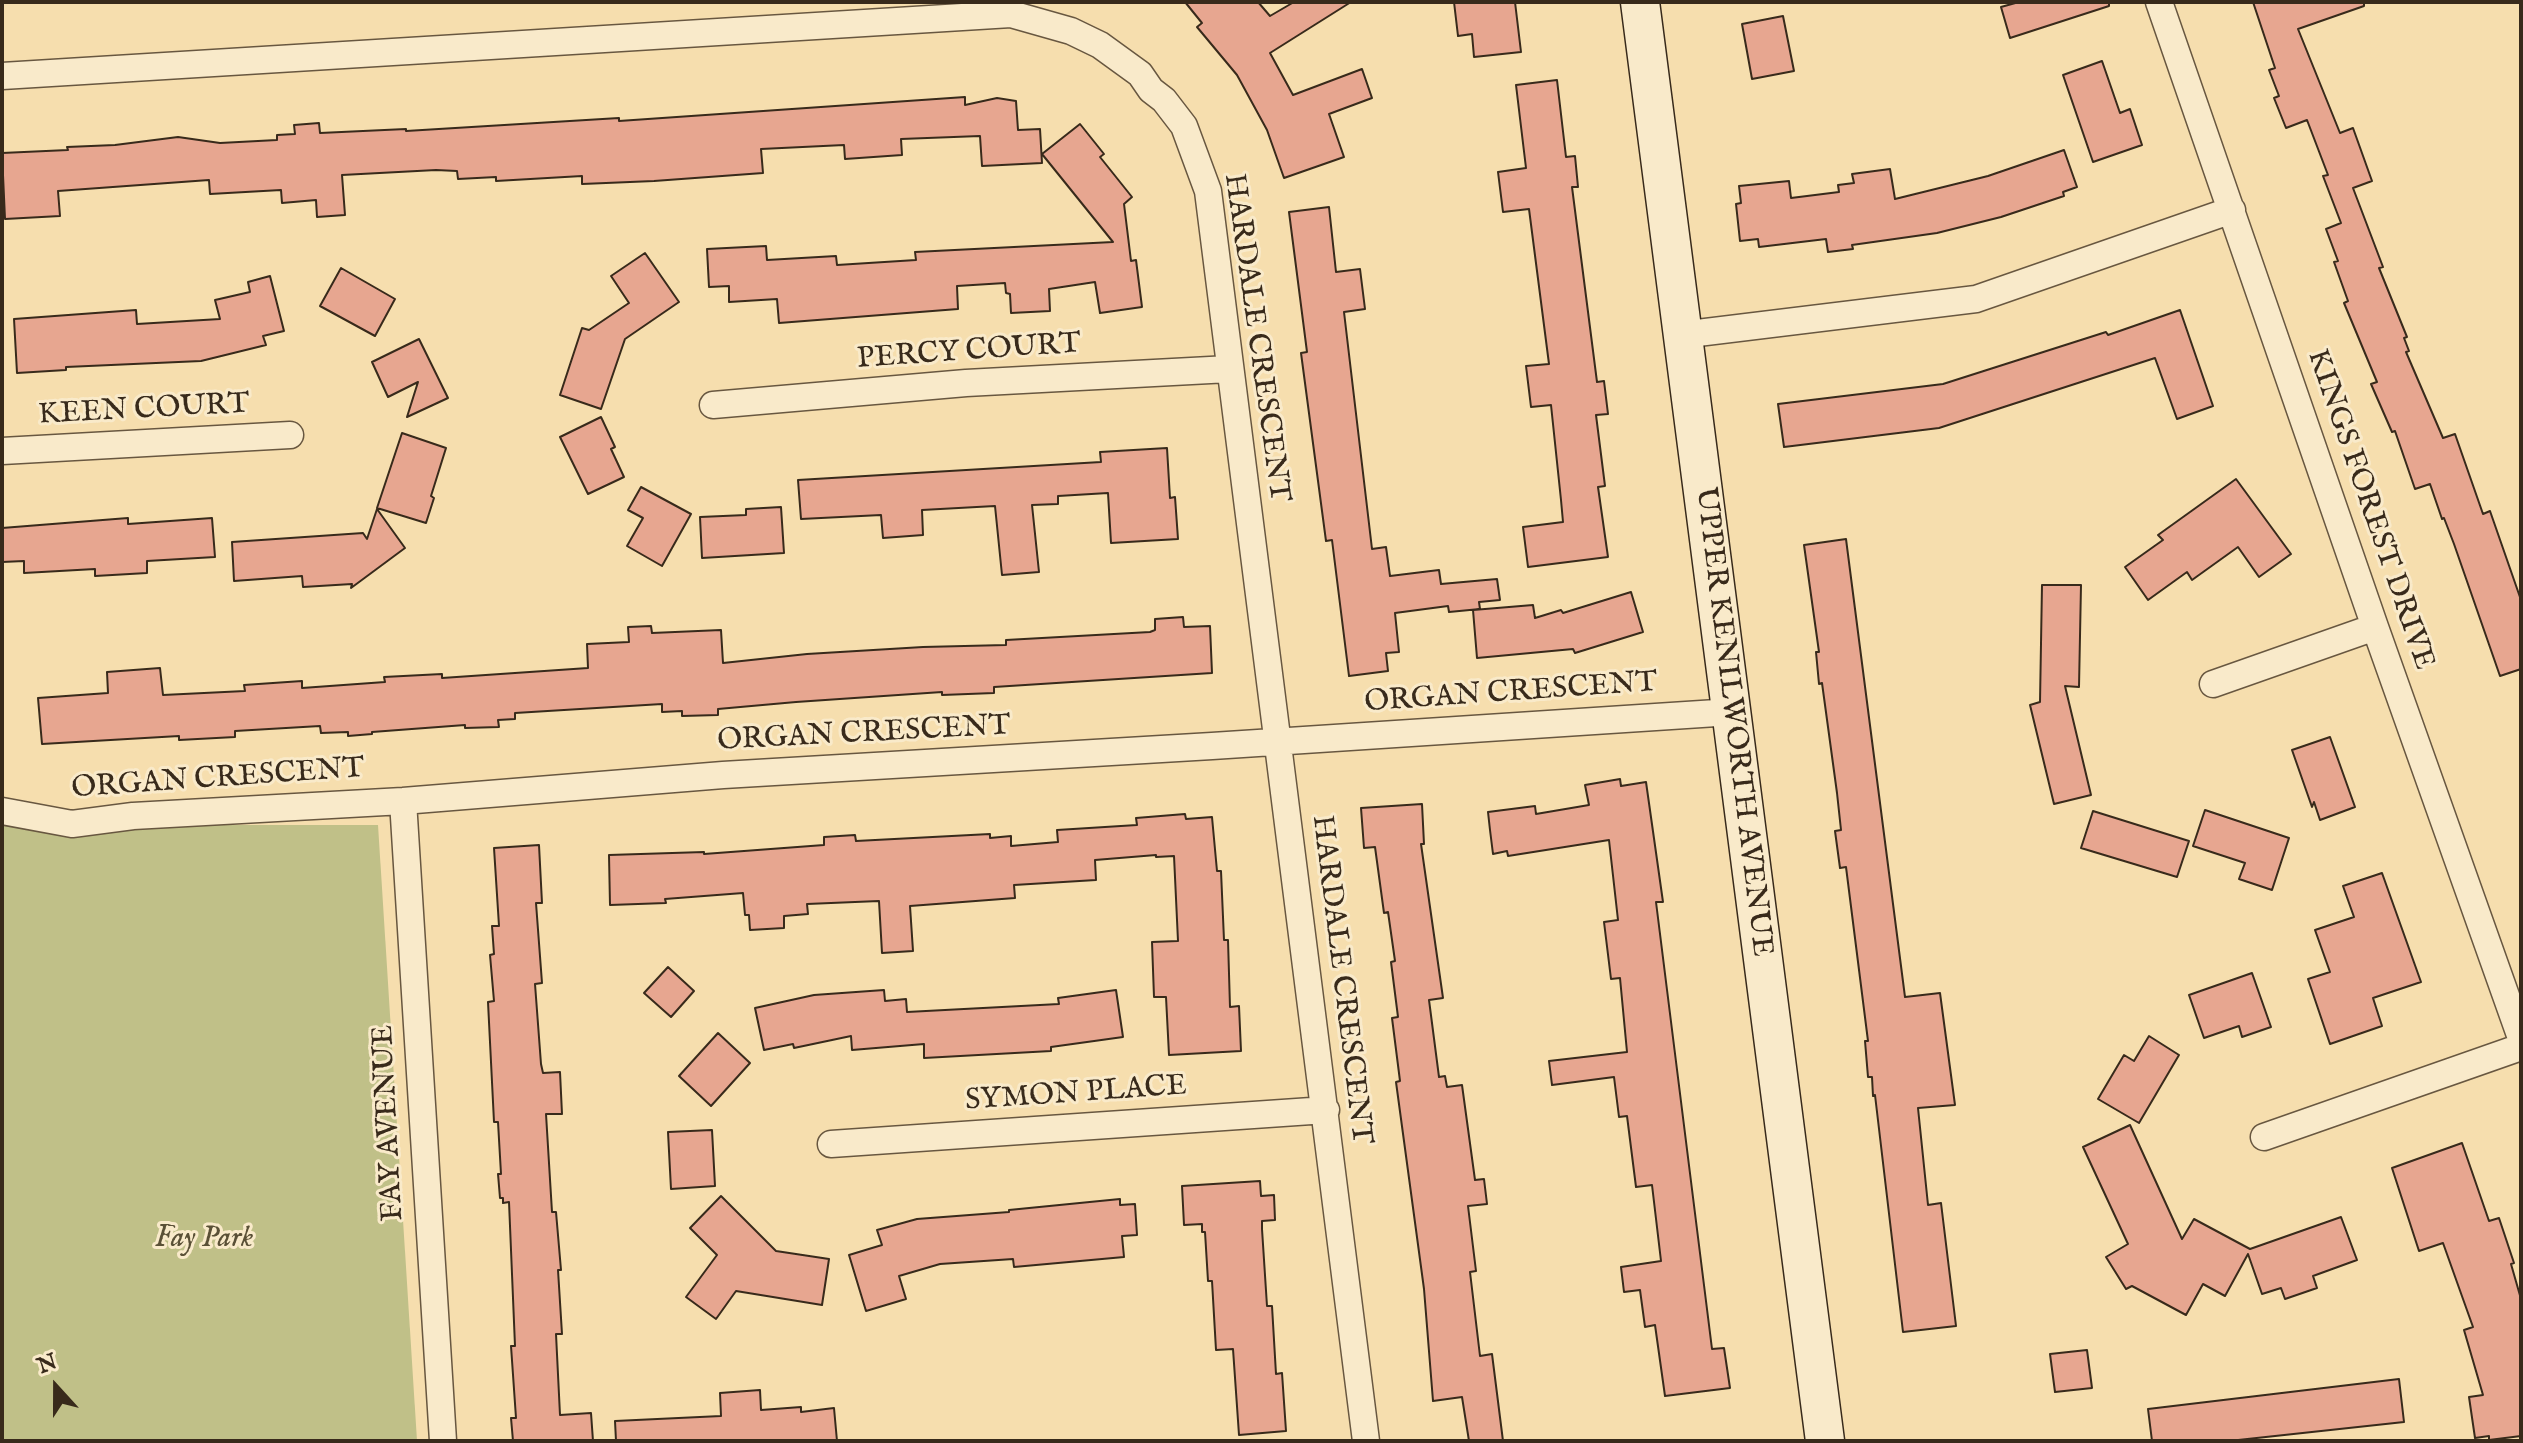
<!DOCTYPE html>
<html>
<head>
<meta charset="utf-8">
<style>
  body { margin:0 }
  #map { position:relative; width:2523px; height:1443px; overflow:hidden; background:#f6deae; font-family:"IM FELL English",serif }
  canvas { display:block }
  .frame { position:absolute; inset:0; border:4px solid #382a1b; pointer-events:none }
  .north { position:absolute; left:16px; top:1347px; width:80px; height:80px; -webkit-text-stroke:6px #f9eaca; paint-order:stroke; rotate:339deg; font-size:22px; font-weight:700; line-height:32px; text-align:center; color:#382a1b }
  .north::after { content:''; display:block; margin:auto; width:28px; height:36px; background:#382a1b; clip-path:polygon(50% 0,100% 100%,50% 72%,0 100%) }
</style>
</head>
<body>
<div id="map">
<canvas width="2523" height="1443"></canvas>
<div class="frame"></div>
<div class="north">N</div>
</div>
<script>
const ctx = document.querySelector('canvas').getContext('2d');
ctx.lineJoin = 'round';
function paint(path, color) {
  ctx.fillStyle = color;
  ctx.fill(path, 'evenodd');
}
function trace(path, color, width, dash) {
  ctx.strokeStyle = color;
  ctx.lineWidth = width;
  ctx.lineCap = dash ? 'butt' : 'round';
  ctx.setLineDash(dash || []);
  ctx.stroke(path);
}
function write(font, color, halo, rows, align = 'center') {
  ctx.font = font + ' "IM FELL English",serif';
  ctx.lineWidth = 6;
  ctx.setLineDash([]);
  ctx.textBaseline = 'middle';
  ctx.strokeStyle = halo;
  ctx.fillStyle = color;
  for (const [text, x, y, turn = 0] of rows) {
    ctx.save();
    ctx.translate(x, y);
    ctx.rotate((+turn || 0) * Math.PI / 180);
    ctx.textAlign = isNaN(turn) ? turn : align;
    if (halo) ctx.strokeText(text, 0, 0);
    ctx.fillText(text, 0, 0);
    ctx.restore();
  }
}
paint(new Path2D(`
  M2,825H378L417,1441H2Z`), '#c0c088');
const building = new Path2D(`
  M1185,2H1258L1270,16L1294,2H1351L1270,53L1293,95L1362,69L1372,98L1329,114L1344,157L1284,178L1267,130L1237,75L1197,27L1202,23Z
  M1454,2H1515L1521,52L1474,57L1472,34L1458,36Z
  M2019,2H2109V6L2010,38L2001,7Z
  M2253,2H2364V6L2298,29L2340,133L2353,128L2372,181L2353,188L2383,267L2379,268L2407,337L2404,338L2409,351L2406,352L2443,438L2455,434L2483,514L2490,511L2521,600V669L2500,676L2454,544L2444,518L2442,519L2430,484L2415,489L2395,431L2392,432L2371,384L2377,382L2344,303L2348,301L2334,262L2338,261L2326,229L2341,223L2323,176L2328,175L2307,120L2286,128L2274,98L2279,96L2269,70L2275,68Z
  M1783,16L1794,71L1752,79L1742,24Z
  M2102,61L2120,113L2130,109L2142,145L2093,162L2063,75Z
  M1557,80L1566,157L1575,156L1578,187H1572L1597,382L1604,381L1608,414L1596,415L1605,486L1598,487L1608,557L1528,567L1523,527L1563,522L1561,500L1551,405L1531,407L1526,366L1549,364L1529,209L1503,212L1498,172L1526,168L1516,85Z
  M965,97V105L997,98L1016,101L1018,130L1040,129L1042,163L982,166L980,136L901,139L902,155L845,159L844,145L761,149L763,173L654,181L582,184V176L496,181V177L458,179L457,171L436,170L342,175L345,215L317,217L316,200L282,203L281,190L210,194L209,180L58,191L60,216L5,219L2,153L68,150L67,147L115,145L178,137L220,143L277,140V135L295,134L294,125L319,123L320,133L406,129V131L619,118V121Z
  M1080,124L1104,154L1100,157L1132,197L1124,204L1131,261L1136,260L1142,307L1100,313L1095,282L1049,289L1050,311L1011,313L1010,294L1006,293L1005,283L957,286L958,309L779,323L777,299L729,302V286L709,287L707,249L766,246L767,260L836,256L837,265L916,260L915,252L1113,242L1042,154Z
  M2064,150L2077,187L2063,192L2064,196L2001,217L1937,233L1852,245L1853,249L1828,252L1826,239L1759,247L1758,239L1740,241L1736,204L1741,203L1739,186L1789,181L1791,198L1839,192L1838,185L1854,183L1852,174L1890,169L1895,199L1988,176Z
  M1329,207L1336,272L1360,269L1365,309L1344,312L1372,549L1386,547L1390,576L1439,570L1441,584L1497,579L1500,600L1479,602L1480,609L1449,612L1448,606L1395,613L1399,652L1386,653L1388,671L1349,676L1332,540L1326,541L1301,353L1307,352L1289,212Z
  M645,253L679,302L625,339L601,409L560,395L582,328L589,330L629,303L611,276Z
  M341,268L395,299L375,336L320,306Z
  M270,276L284,331L263,336L266,345L201,361L66,367V370L17,373L14,319L136,310L137,324L220,319L215,300L250,292L248,282Z
  M2180,310L2213,406L2177,419L2155,358L1939,428L1784,447L1778,404L1943,384L2106,332L2108,335Z
  M419,339L448,398L407,417L418,382L388,397L372,362Z
  M601,417L615,447L611,449L624,477L588,494L560,437Z
  M402,433L446,448L431,496L434,498L426,523L377,508Z
  M1167,448L1170,498L1175,497L1178,539L1111,543L1108,493L1058,496V504L1032,505L1039,572L1002,575L995,506L922,510L923,535L883,538L881,515L801,519L798,480L1101,462L1100,452Z
  M2236,479L2291,554L2259,577L2238,547L2192,580L2187,572L2148,600L2125,567L2163,540L2158,535Z
  M641,487L691,514L662,566L627,546L643,518L628,510Z
  M781,507L784,553L702,558L700,517L746,515V509Z
  M377,509L405,548L351,588L352,584L303,587L302,576L234,581L232,542L363,533L367,539Z
  M128,518V524L212,518L215,557L147,561V573L95,576V569L24,573V561L2,562V528Z
  M1846,539L1905,997L1940,993L1955,1105L1918,1108L1928,1205L1941,1203L1956,1326L1903,1332L1875,1095L1873,1096L1872,1077H1868L1865,1041H1868L1846,867L1840,868L1835,831L1841,830L1837,793L1822,683L1819,684L1816,652H1819L1804,545Z
  M2042,585H2081L2079,687L2065,686L2091,795L2054,804L2030,705L2040,702Z
  M1631,592L1643,632L1575,653L1573,649L1477,658L1473,610L1533,605L1535,618L1561,610L1563,613Z
  M1183,617L1184,627L1210,626L1212,673L994,687V693L942,695V692L796,702L718,709V715L682,716V711L662,712V704L515,713V719L498,720L499,727L465,728V725L372,732V734L348,736V732L321,733L320,726L235,731V737L179,740V736L42,744L38,698L108,693L107,672L160,668L163,695L245,691L244,685L302,681V688L385,682L384,677L442,674V678L588,668L587,644L629,642L628,627L651,626L652,633L721,630L723,663L807,654L923,647L1006,645V640L1150,632L1155,630V619Z
  M2330,737L2355,807L2320,820L2314,802L2312,807L2292,750Z
  M1620,779L1621,786L1646,782L1663,902H1656L1712,1349L1724,1348L1730,1388L1665,1396L1655,1325L1645,1327L1640,1290L1624,1292L1621,1267L1661,1261L1652,1185L1636,1187L1627,1116L1619,1117L1614,1077L1552,1085L1549,1061L1627,1052L1620,978L1611,979L1604,922L1618,920L1609,840L1508,856L1507,851L1493,854L1490,830L1488,812L1535,806L1536,814L1589,805L1585,785Z
  M1422,804L1424,844H1421L1443,998L1429,1000L1439,1077L1445,1076L1447,1087L1462,1085L1475,1180L1484,1179L1487,1204L1468,1206L1476,1271L1470,1272L1480,1356L1492,1354L1503,1441H1469L1462,1397L1433,1401L1424,1289L1396,1082L1400,1081L1392,1018L1398,1017L1391,962L1395,961L1388,912L1384,913L1375,847L1364,848L1361,808Z
  M2205,810L2289,838L2272,890L2239,879L2245,863L2193,846Z
  M2093,811L2189,841L2177,877L2081,848Z
  M1185,814L1186,819L1212,817L1217,871H1221L1224,940H1228L1230,1007L1239,1006L1241,1051L1169,1055L1166,997H1154L1152,942L1178,941L1174,856L1156,857V855L1095,860L1096,880L1014,885L1015,898L910,906L913,951L882,953L879,901L807,904L808,914L784,916V928L750,930L749,915H745L743,893L665,899L666,903L610,905L609,855L704,852V854L824,845V837L855,835L856,841L990,834V838L1011,836V846L1058,842L1057,830L1137,825L1136,818Z
  M539,845L542,903H536L542,983L535,984L541,1064L543,1073L560,1072L562,1114H546L552,1212H556L561,1270H558L562,1334H556L560,1415L591,1413L593,1441H513L511,1418H516L511,1346H515L509,1202L503,1203V1198H500L498,1174H501L498,1122H494L488,1002L494,1001L490,955L494,954L492,926H499L494,848Z
  M2382,873L2421,982L2373,998L2382,1026L2330,1044L2308,979L2330,972L2315,930L2354,917L2343,886Z
  M668,967L694,991L671,1017L644,993Z
  M2252,973L2271,1027L2242,1037L2239,1026L2204,1038L2189,995Z
  M884,990L885,1001L906,999L907,1012L1059,1004L1058,998L1116,990L1123,1037L1051,1047V1051L924,1058V1044L852,1050L851,1036L794,1048L793,1044L764,1050L755,1008L814,995Z
  M718,1033L750,1063L711,1106L679,1076Z
  M2149,1036L2179,1055L2139,1123L2098,1099L2124,1055L2134,1061Z
  M2130,1125L2182,1239L2194,1219L2250,1249L2341,1217L2357,1260L2313,1276L2317,1288L2285,1299L2281,1288L2262,1294L2248,1254L2225,1296L2203,1284L2186,1315L2132,1286L2126,1289L2106,1257L2128,1244L2083,1147Z
  M712,1130L715,1186L671,1189L668,1132Z
  M2462,1143L2489,1221L2499,1218L2514,1263L2511,1264L2521,1299V1436L2489,1440V1436L2475,1438L2469,1397L2483,1395L2464,1330L2473,1327L2443,1243L2419,1251L2392,1168Z
  M1260,1181L1261,1196L1274,1195L1275,1220L1262,1221V1229L1267,1306H1272L1276,1374L1282,1373L1286,1431L1239,1435L1233,1349L1216,1350L1212,1281H1208L1205,1232H1202V1224L1184,1225L1182,1186Z
  M721,1196L776,1251L829,1259L822,1305L736,1291L716,1319L686,1297L717,1255L690,1228Z
  M1120,1199V1205L1135,1204L1137,1235L1122,1236L1124,1257L1014,1267L1013,1259L940,1264L899,1276L906,1299L866,1311L849,1255L882,1245L877,1230L917,1219L1009,1212V1210Z
  M2087,1350L2092,1388L2055,1392L2050,1354Z
  M2399,1379L2404,1422L2229,1441H2152L2148,1409Z
  M760,1390L761,1410L801,1407V1412L834,1408L837,1441H616L615,1421L721,1416L720,1393Z`);
paint(building, '#e7a690');
trace(building, '#382a1b', 2);
const street = new Path2D(`
  M2159,2L2375,627L2521,1038
  M2,76L1011,14L1071,31L1100,45L1140,74L1151,90L1164,100L1184,126L1208,191L1366,1441
  M1681,335L1976,299L2232,210
  M713,405L966,383L1229,369
  M2,451L290,435
  M2213,684L2375,627
  M403,801L443,1441
  M2,811L72,824L133,816L403,801L723,775L1212,746L1732,712
  M2264,1137L2521,1047
  M831,1144L1326,1110`);
const secondary = new Path2D(`
  M1640,2L1825,1441`);
trace(street, '#685740', 29);
trace(secondary, '#382a1b', 41);
trace(street, '#f9eaca', 26);
trace(secondary, '#f9eaca', 38);
write('30px', '#382a1b', '#f9eaca', [
  ["HARDALE CRESCENT",1255,338,82],
  ["PERCY COURT",969,353,-4],
  ["KEEN COURT",144,411,-3],
  ["KINGS FOREST DRIVE",2369,510,71],
  ["ORGAN CRESCENT",1511,694,-4],
  ["UPPER KENILWORTH AVENUE",1732,722,83],
  ["ORGAN CRESCENT",864,735,-3],
  ["ORGAN CRESCENT",218,780,-4],
  ["HARDALE CRESCENT",1340,980,83],
  ["SYMON PLACE",1076,1095,-4],
  ["FAY AVENUE",390,1123,-93]
]);
write('italic 30px', '#5a5036', '#f9eaca', [
  ["Fay Park",204,1240]
]);
</script>
</body>
</html>
